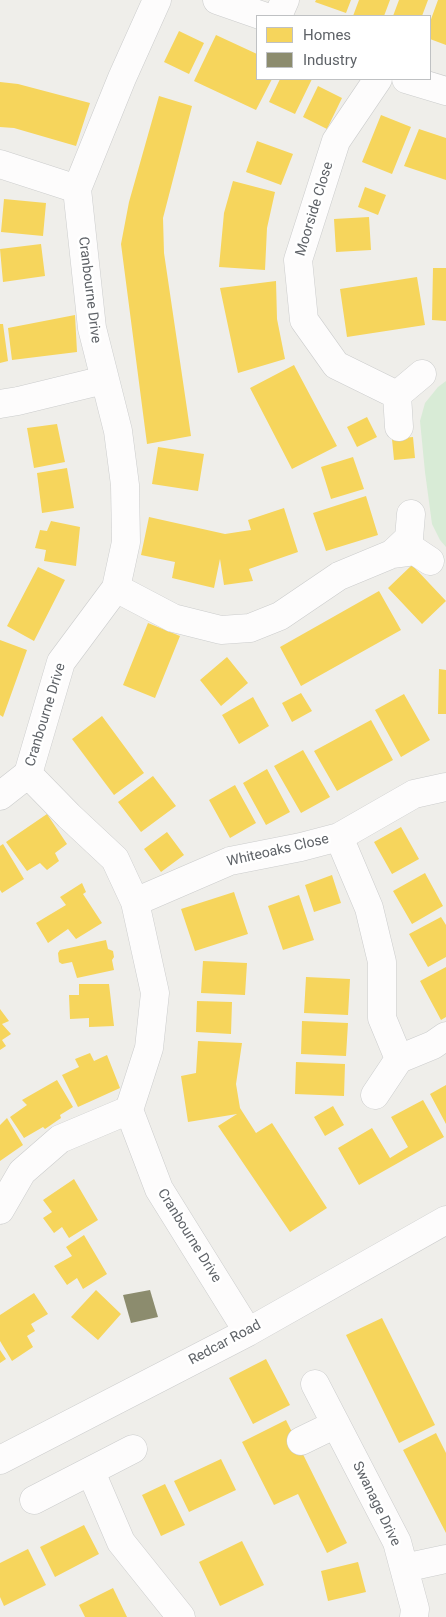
<!DOCTYPE html>
<html>
<head>
<meta charset="utf-8">
<style>
  body { margin:0 }
  #map { position:relative; width:446px; height:1617px; overflow:hidden; background:#efeeea; font-family:Roboto,sans-serif }
  canvas { display:block }
  .legend { position:absolute; left:256px; top:15px; width:175px; height:65px; box-sizing:border-box; background:#fff; border:1px solid #bfc1c3; margin:0; padding:6px 9px; list-style:none; font-size:15px; color:#5f6368 }
  .legend li { display:flex; align-items:center; gap:10px; height:25px }
  .legend b { width:25px; border:1px solid #bfc1c3 }
</style>
</head>
<body>
<div id="map">
<canvas width="446" height="1617"></canvas>
<ul class="legend">
<li><b style="height:14px;background:#f6d55c"></b>Homes</li>
<li><b style="height:14px;background:#8c8c6e"></b>Industry</li>
</ul>
</div>
<script>
const ctx = document.querySelector('canvas').getContext('2d');
ctx.lineJoin = 'round';
function paint(path, color) {
  ctx.fillStyle = color;
  ctx.fill(path, 'evenodd');
}
function trace(path, color, width, dash) {
  ctx.strokeStyle = color;
  ctx.lineWidth = width;
  ctx.lineCap = dash ? 'butt' : 'round';
  ctx.setLineDash(dash || []);
  ctx.stroke(path);
}
function write(font, color, halo, rows, align = 'center') {
  ctx.font = font + ' Roboto,sans-serif';
  ctx.lineWidth = 5;
  ctx.setLineDash([]);
  ctx.textBaseline = 'middle';
  ctx.strokeStyle = halo;
  ctx.fillStyle = color;
  for (const [text, x, y, turn = 0] of rows) {
    ctx.save();
    ctx.translate(x, y);
    ctx.rotate((+turn || 0) * Math.PI / 180);
    ctx.textAlign = isNaN(turn) ? turn : align;
    if (halo) ctx.strokeText(text, 0, 0);
    ctx.fillText(text, 0, 0);
    ctx.restore();
  }
}
paint(new Path2D(`
  M446,381V547L440,540L432,524L425,472L420,421L425,403L438,387Z`), '#d8ebd6');
paint(new Path2D(`
  M316,0H351L346,13L315,2Z
  M359,0H390L384,16H353Z
  M399,0H428L422,16H393Z
  M438,0H446V45L430,39V22Z
  M179,31L204,43L189,74L164,62Z
  M216,35L257,54V79H272L256,110L194,81Z
  M280,79H312L295,114L269,102Z
  M0,82L18,84L90,103L76,146L14,128L0,127Z
  M318,86L342,98L327,129L303,117Z
  M159,96L192,106L163,218L164,253L191,436L147,444L121,244L129,202Z
  M381,115L411,127L392,174L362,162Z
  M419,129L446,138V180L404,166Z
  M257,141L293,154L281,185L246,172Z
  M233,181L275,192L267,228L265,270L219,267L224,213Z
  M365,187L386,195L378,215L358,207Z
  M4,199L46,203L43,236L1,232Z
  M369,217L371,250L336,252L334,219Z
  M41,244L45,276L3,282L0,249Z
  M433,268H446V321L432,320Z
  M417,277L425,325L347,337L340,289Z
  M276,281L277,319L285,359L238,373L220,288Z
  M75,315L77,352L12,360L8,328Z
  M0,324H3L8,361L0,363Z
  M294,365L337,446L292,469L250,388Z
  M367,417L377,437L357,447L347,427Z
  M57,424L65,462L34,468L27,428Z
  M413,437L415,458L394,460L392,439Z
  M158,447L204,454L198,491L152,484Z
  M353,457L364,489L331,499L321,467Z
  M67,468L74,508L42,513L37,473Z
  M366,496L378,535L326,551L313,513Z
  M284,508L298,552L249,569L253,581L224,585L220,559L214,588L172,578L175,562L141,555L149,517L225,534L251,530L248,520Z
  M51,521L80,527L76,566L44,561L46,550L35,548L40,530L47,531Z
  M412,565L446,601L422,624L388,588Z
  M38,567L65,580L34,641L7,626Z
  M379,591L401,630L301,686L280,647Z
  M148,623L180,636L155,698L123,685Z
  M0,640L27,650L3,717L0,715Z
  M227,657L248,683L221,706L200,680Z
  M439,669L446,670V714H438Z
  M301,693L312,711L292,722L282,703Z
  M404,694L430,740L401,757L375,710Z
  M253,697L269,726L239,744L222,715Z
  M102,716L144,773L114,795L72,739Z
  M371,720L393,760L337,791L314,751Z
  M303,750L330,797L301,813L274,766Z
  M267,769L290,812L266,825L243,783Z
  M153,776L176,806L141,832L118,802Z
  M235,785L256,823L230,838L209,800Z
  M47,814L67,844L55,853L59,861L47,870L40,863L27,871L6,842Z
  M401,827L419,859L392,874L374,842Z
  M167,832L184,855L161,872L144,849Z
  M3,844L24,879L2,893L0,890V846Z
  M425,873L443,906L412,924L393,891Z
  M332,875L341,903L314,912L305,885Z
  M82,883L86,892L83,894L102,923L76,939L68,929L48,943L36,923L66,905L60,897Z
  M234,892L248,934L195,951L181,909Z
  M299,895L314,940L283,950L268,906Z
  M441,917L446,925V957L428,967L409,934Z
  M106,940L108,949L113,951L114,957L112,960L114,970L77,978L72,962L62,964L59,962L58,953L60,950Z
  M203,961L247,963L245,995L201,993Z
  M446,967V1017L441,1020L420,981Z
  M306,977L350,979L348,1015L304,1013Z
  M79,984H109L114,1026L89,1027V1018L70,1019L69,995H79Z
  M197,1001L232,1002L231,1034L196,1032Z
  M0,1009L9,1021L2,1024L11,1034L2,1040L6,1046L0,1050Z
  M302,1021L348,1023L346,1056L301,1054Z
  M198,1041L242,1043L236,1084L240,1108L256,1133L272,1123L327,1208L290,1232L218,1126L237,1114L188,1122L181,1076L196,1073Z
  M90,1053L94,1061L107,1055L120,1088L78,1107L62,1075L79,1067L75,1059Z
  M296,1062L345,1064L344,1096L295,1094Z
  M57,1080L73,1107L60,1115L61,1118L45,1129L43,1127L24,1138L10,1117L27,1105L22,1100Z
  M446,1085V1124L430,1094Z
  M423,1100L444,1137L359,1185L338,1148L372,1128L390,1158L408,1147L391,1117Z
  M333,1106L344,1125L325,1136L314,1117Z
  M7,1118L23,1145L0,1161V1125Z
  M74,1179L98,1220L69,1238L62,1227L54,1233L43,1218L52,1212L43,1200Z
  M84,1235L107,1274L83,1289L77,1278L67,1285L54,1266L72,1256L66,1247Z
  M96,1290L121,1314L98,1340L71,1317Z
  M34,1293L48,1314L31,1324L35,1331L27,1336L33,1347L12,1361L0,1341V1315Z
  M382,1318L435,1425L399,1443L346,1335Z
  M0,1350L6,1359L0,1363Z
  M266,1359L290,1405L253,1424L229,1378Z
  M286,1420L347,1543L327,1553L298,1494L274,1505L242,1442Z
  M436,1433L446,1453V1533L403,1450Z
  M221,1459L236,1490L189,1512L174,1481Z
  M165,1484L185,1525L161,1536L142,1495Z
  M84,1525L99,1554L55,1577L40,1547Z
  M242,1541L264,1585L220,1606L199,1562Z
  M28,1549L46,1585L4,1606L0,1597V1563Z
  M358,1562L366,1592L328,1601L321,1571Z
  M113,1588L127,1617H85L79,1605Z`), '#f6d55c');
paint(new Path2D(`
  M150,1290L158,1317L131,1323L123,1295Z`), '#8c8c6e');
const minor = new Path2D(`
  M157,0L122,78L77,189L92,328L118,431L125,485L126,542L116,588L61,662L28,774L69,816L115,859L135,902L155,993L149,1048L129,1110L159,1189L248,1332
  M217,0L263,16
  M278,16L285,0
  M378,79L336,141L298,260L304,320L336,365L397,395
  M406,79L446,91
  M0,164L77,189
  M0,404L18,401L104,380
  M399,427L397,395L422,374
  M411,514L409,538L392,554L415,551L430,561
  M116,588L173,618L221,630L250,628L280,616L339,576L392,554
  M0,796L28,774
  M339,837L369,908L382,962V1018L399,1059L433,1045L446,1036
  M135,902L230,861L301,847L339,837L414,794L446,787
  M375,1095L399,1059
  M0,1210L22,1172L60,1139L129,1110
  M315,1384L397,1542L415,1609L414,1617
  M301,1441L336,1424
  M0,1460L248,1332L446,1220
  M91,1472L121,1542L181,1617
  M34,1500L133,1449
  M404,1568L446,1559`);
trace(minor, '#cbcccc', 29);
trace(minor, '#fdfcfc', 28);
write('14px', '#5f6368', '#fff', [
  ["Moorside Close",315,209,-73],
  ["Cranbourne Drive",89,290,83],
  ["Cranbourne Drive",46,715,-73],
  ["Whiteoaks Close",278,851,-13],
  ["Cranbourne Drive",189,1236,58],
  ["Redcar Road",225,1343,-28],
  ["Swanage Drive",376,1504,64]
]);
</script>
</body>
</html>
